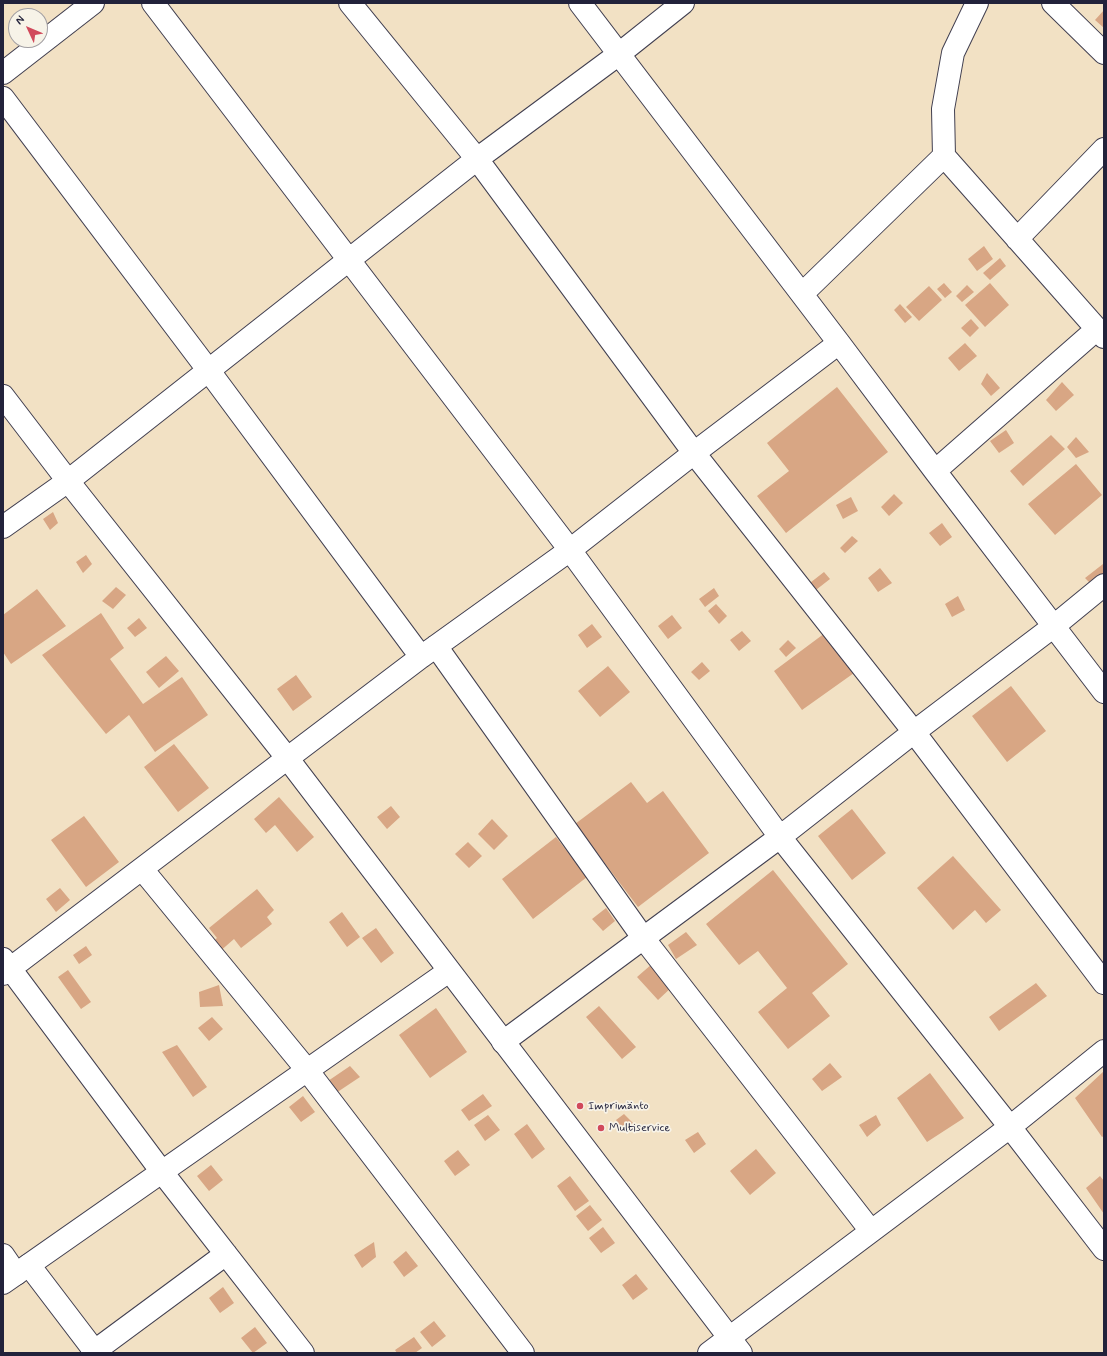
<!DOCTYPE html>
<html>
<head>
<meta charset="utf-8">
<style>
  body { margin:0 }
  #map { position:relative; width:1107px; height:1356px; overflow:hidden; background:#f2e1c4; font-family:Mynerve,sans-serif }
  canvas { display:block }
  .frame { position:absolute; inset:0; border:4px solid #22223b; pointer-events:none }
  .north { position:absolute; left:8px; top:8px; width:40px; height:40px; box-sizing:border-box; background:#f7f3e8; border:1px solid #a29fa3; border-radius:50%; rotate:314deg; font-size:11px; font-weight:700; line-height:16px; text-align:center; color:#22223b }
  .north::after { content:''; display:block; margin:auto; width:14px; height:18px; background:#d1495b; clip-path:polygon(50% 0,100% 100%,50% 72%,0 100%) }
</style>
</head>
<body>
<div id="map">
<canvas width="1107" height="1356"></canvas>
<div class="frame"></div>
<div class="north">N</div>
</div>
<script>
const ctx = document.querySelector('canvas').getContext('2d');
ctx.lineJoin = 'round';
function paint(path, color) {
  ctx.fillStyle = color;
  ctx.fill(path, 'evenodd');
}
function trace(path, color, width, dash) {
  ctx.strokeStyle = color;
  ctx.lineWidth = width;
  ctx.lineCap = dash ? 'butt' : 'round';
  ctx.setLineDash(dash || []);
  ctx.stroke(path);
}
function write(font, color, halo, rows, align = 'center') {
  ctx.font = font + ' Mynerve,sans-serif';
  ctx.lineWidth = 3.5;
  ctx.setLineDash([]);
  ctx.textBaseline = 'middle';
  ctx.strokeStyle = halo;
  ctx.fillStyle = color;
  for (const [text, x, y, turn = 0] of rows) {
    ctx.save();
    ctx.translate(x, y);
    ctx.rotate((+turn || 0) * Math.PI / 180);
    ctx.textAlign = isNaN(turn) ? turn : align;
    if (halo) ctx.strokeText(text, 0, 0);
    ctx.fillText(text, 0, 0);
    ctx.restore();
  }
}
paint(new Path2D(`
  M1104,10V28L1095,20Z
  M984,246L993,259L977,271L968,259Z
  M1000,258L1006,266L990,280L983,273Z
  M944,283L952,292L945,298L937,289Z
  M990,283L1009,305L985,327L965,305Z
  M967,285L974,292L962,302L956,296Z
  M929,286L942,300L919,321L906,307Z
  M900,304L912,317L905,323L894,310Z
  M971,319L979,328L970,337L961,328Z
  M965,343L977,356L959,371L948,358Z
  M987,373L1000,388L991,396L981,384Z
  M1062,382L1074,395L1056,411L1046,400Z
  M837,387L888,452L786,533L757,496L789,471L767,443Z
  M1006,430L1014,443L999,453L990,441Z
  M1051,435L1065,449L1023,486L1010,471Z
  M1076,437L1089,452L1076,458L1067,447Z
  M1076,464L1102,495L1055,535L1028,504Z
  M894,494L903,503L889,516L881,507Z
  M851,497L858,511L843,519L836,505Z
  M53,512L58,523L50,530L43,519Z
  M942,523L952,537L940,546L929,533Z
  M852,536L858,541L845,553L840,548Z
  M86,555L92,564L83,573L76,562Z
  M1103,564L1104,566V579L1094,587L1085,578Z
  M880,568L892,583L878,592L868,578Z
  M824,572L830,579L812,593L806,586Z
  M116,587L126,595L113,609L102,601Z
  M714,588L719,596L705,607L699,599Z
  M37,589L66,626L11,664L3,652V615Z
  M958,596L965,610L952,617L945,604Z
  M716,604L727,616L719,624L708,611Z
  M101,613L124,648L110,659L143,704L182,677L208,715L155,752L129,715L106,734L42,655Z
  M672,615L682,628L668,639L658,626Z
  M139,618L147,628L135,637L127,628Z
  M592,624L602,637L587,648L578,635Z
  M742,631L751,641L739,651L730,640Z
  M825,633L854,673L802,710L774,671Z
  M788,640L796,648L786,657L779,649Z
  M166,656L179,671L159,688L146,672Z
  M702,662L710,671L699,680L691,672Z
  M608,666L630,692L600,717L578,691Z
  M296,675L312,697L293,711L277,689Z
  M1011,686L1046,731L1007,762L972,716Z
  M174,744L209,788L178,812L144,767Z
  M631,782L647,803L663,791L709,853L638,907L575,824Z
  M279,797L314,837L297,852L275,825L266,833L254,819Z
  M391,806L400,817L387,829L377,817Z
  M852,809L886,853L852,880L818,836Z
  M84,816L119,862L86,887L51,840Z
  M492,819L508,836L494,850L478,834Z
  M556,837L587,877L533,919L502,879Z
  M468,842L482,856L469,868L455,854Z
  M953,856L1001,910L986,923L975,910L953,930L917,888Z
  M773,870L848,964L812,993L830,1016L788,1049L758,1012L787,988L758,951L739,965L706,924Z
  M60,888L70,900L56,912L46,899Z
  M257,889L274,910L267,917L272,924L241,948L234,939L218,953L211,943L217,938L209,928Z
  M606,908L615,921L603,931L592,919Z
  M342,912L360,937L347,947L329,922Z
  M376,928L394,953L381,963L362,938Z
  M686,932L697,945L676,959L668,945Z
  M86,946L92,955L79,964L73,955Z
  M652,964L673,986L658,1000L637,977Z
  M68,970L91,1002L81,1009L58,977Z
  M1036,983L1047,996L999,1031L989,1017Z
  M219,985L223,1006L200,1007L199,992Z
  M599,1006L636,1047L622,1059L586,1017Z
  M436,1008L467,1052L430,1078L399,1035Z
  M212,1017L223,1029L209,1041L198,1028Z
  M177,1045L207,1087L193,1097L162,1052Z
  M830,1063L842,1077L822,1091L812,1079Z
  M350,1066L360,1077L336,1093L328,1081Z
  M1104,1071V1136L1102,1137L1075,1098Z
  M930,1073L964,1118L927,1142L897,1098Z
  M483,1094L492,1106L469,1121L461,1110Z
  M303,1096L315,1112L301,1122L289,1107Z
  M624,1114L633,1123L624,1131L616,1120Z
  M488,1115L500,1130L485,1141L474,1125Z
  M876,1115L881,1125L867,1137L859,1125Z
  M527,1124L545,1149L532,1159L514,1134Z
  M698,1132L706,1144L694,1153L685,1140Z
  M756,1149L776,1173L750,1195L730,1171Z
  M458,1150L470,1165L455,1176L444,1161Z
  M211,1165L223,1180L209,1191L197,1176Z
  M570,1176L589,1201L575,1211L557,1186Z
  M1100,1176L1104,1181V1214L1086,1188Z
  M590,1205L602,1220L588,1231L576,1216Z
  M603,1227L615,1243L601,1253L589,1238Z
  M374,1242L376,1257L362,1268L354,1255Z
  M406,1251L418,1266L404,1277L393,1262Z
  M636,1274L648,1289L633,1300L622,1285Z
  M223,1287L234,1303L220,1313L209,1298Z
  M434,1321L446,1336L432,1347L420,1332Z
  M255,1327L267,1343L253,1353L241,1338Z
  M414,1337L422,1348L415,1353H397L395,1350Z`), '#d8a684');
const street = new Path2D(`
  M153,3L570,550L780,837L1010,1127L1104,1249
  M350,3L477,159L694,453L914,732L1104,983
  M580,3L839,343L935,471L1104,692
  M1053,3L1104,53
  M3,73L93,3
  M3,98L209,371L421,657
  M944,156L943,109L953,53L977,3
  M1017,239L1104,149
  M802,294L944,156L1104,337
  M935,471L1097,329
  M3,527L68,481L477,159L619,54L683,3
  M436,646L644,939L871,1231
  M142,869L307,1070L523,1353
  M3,959L162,1172L303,1353
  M3,974L421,657L570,550L694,453L839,343
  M503,1042L780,837L914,732L1054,626L1104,585
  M3,1255L16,1274
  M29,1265L96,1353
  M92,1353L226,1254
  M709,1353L1010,1127L1104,1051`);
const secondary = new Path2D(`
  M3,396L68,481L288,759L741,1353
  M3,1283L449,971`);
trace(street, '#413f50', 24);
trace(secondary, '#413f50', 24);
trace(street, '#fff', 22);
trace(secondary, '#fff', 22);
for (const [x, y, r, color] of [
  [580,1106,4,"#d1495b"],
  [601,1128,4,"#d1495b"]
]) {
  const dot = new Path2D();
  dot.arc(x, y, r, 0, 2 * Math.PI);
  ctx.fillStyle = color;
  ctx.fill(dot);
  trace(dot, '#f7f3e8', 1.5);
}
write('12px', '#22223b', '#f7f3e8', [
  ["Imprimänto",588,1106],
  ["Multiservice",609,1128]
], 'left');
</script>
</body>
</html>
